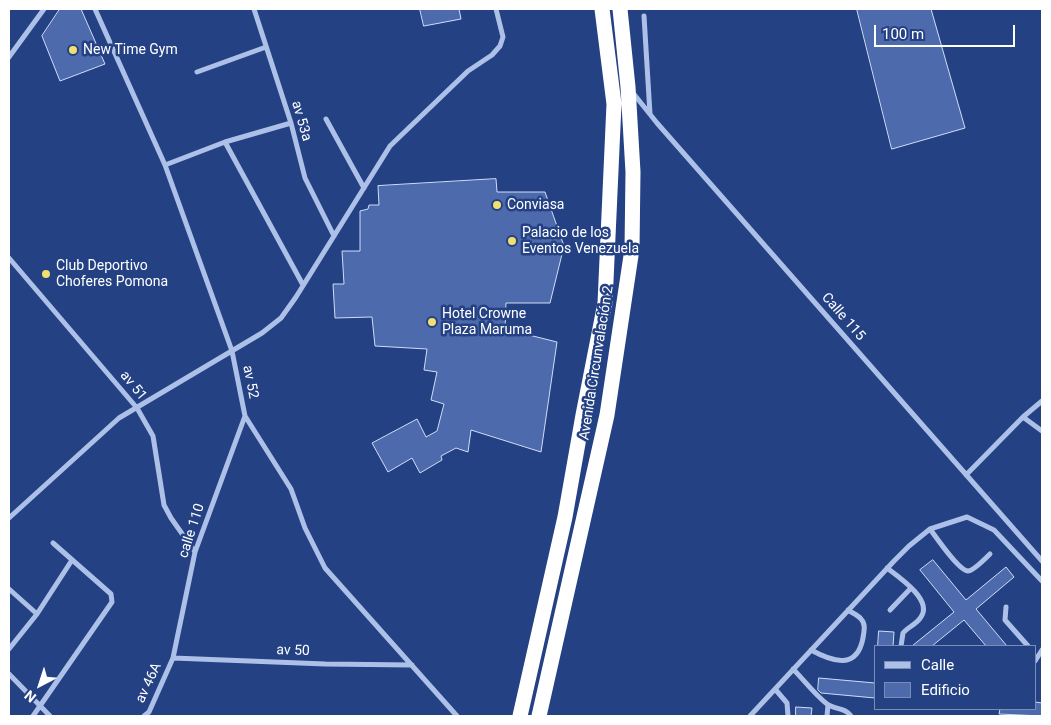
<!DOCTYPE html>
<html>
<head>
<meta charset="utf-8">
<style>
  body { margin:0 }
  #map { position:relative; width:1051px; height:725px; overflow:hidden; background:#244184; font-family:Roboto,sans-serif }
  canvas { display:block }
  .frame { position:absolute; inset:0; border:10px solid #fff; pointer-events:none }
  .legend { position:absolute; left:874px; top:645px; width:162px; height:65px; box-sizing:border-box; background:#244184; border:1px solid #7c8db5; margin:0; padding:6px 9px; list-style:none; font-size:15px; color:#fff }
  .legend li { display:flex; align-items:center; gap:10px; height:25px }
  .legend b { width:25px; border:1px solid #7c8db5 }
  .north { position:absolute; left:15px; top:660px; width:50px; height:50px; -webkit-text-stroke:4px #244184; paint-order:stroke; rotate:220deg; font-size:14px; font-weight:700; line-height:20px; text-align:center; color:#fff }
  .north::after { content:''; display:block; margin:auto; width:18px; height:22px; background:#fff; clip-path:polygon(50% 0,100% 100%,50% 72%,0 100%) }
  .scale { position:absolute; left:874px; top:25px; width:141px; height:22px; box-sizing:border-box; border:2px solid #fff; border-top:0; padding-left:6px; font-size:15px; line-height:18px; white-space:nowrap; color:#fff; -webkit-text-stroke:4px #244184; paint-order:stroke }
</style>
</head>
<body>
<div id="map">
<canvas width="1051" height="725"></canvas>
<div class="frame"></div>
<ul class="legend">
<li><b style="height:6px;background:#adc0e8"></b>Calle</li>
<li><b style="height:14px;background:#4c6aac"></b>Edificio</li>
</ul>
<div class="north">N</div>
<div class="scale">100 m</div>
</div>
<script>
const ctx = document.querySelector('canvas').getContext('2d');
ctx.lineJoin = 'round';
function paint(path, color) {
  ctx.fillStyle = color;
  ctx.fill(path, 'evenodd');
}
function trace(path, color, width, dash) {
  ctx.strokeStyle = color;
  ctx.lineWidth = width;
  ctx.lineCap = dash ? 'butt' : 'round';
  ctx.setLineDash(dash || []);
  ctx.stroke(path);
}
function write(font, color, halo, rows, align = 'center') {
  ctx.font = font + ' Roboto,sans-serif';
  ctx.lineWidth = 5;
  ctx.setLineDash([]);
  ctx.textBaseline = 'middle';
  ctx.strokeStyle = halo;
  ctx.fillStyle = color;
  for (const [text, x, y, turn = 0] of rows) {
    ctx.save();
    ctx.translate(x, y);
    ctx.rotate((+turn || 0) * Math.PI / 180);
    ctx.textAlign = isNaN(turn) ? turn : align;
    if (halo) ctx.strokeText(text, 0, 0);
    ctx.fillText(text, 0, 0);
    ctx.restore();
  }
}
const building = new Path2D(`
  M60,9H81L105,64L60,81L42,36Z
  M420,9H459L461,19L424,26Z
  M857,9H931L965,128L892,149Z
  M496,179L497,192H545L564,246L550,303H506L505,329L557,342L541,452L471,430L468,452L456,448L441,456L442,460L420,473L412,458L388,472L372,443L417,419L426,437L437,431L444,404L431,400L437,372L424,370L427,349L375,346L372,317L335,318L333,284H344L342,251H360V211L368,209L369,205H379L378,186Z
  M933,560L966,600L1006,567L1014,577L976,609L1007,646H986L964,620L932,646H912L954,612L920,570Z
  M879,631L894,632L893,646H878Z
  M819,678L875,683V698L821,693L818,690Z
  M1035,702L1042,703V716L999,714L1000,709H1035Z
  M796,707L812,708L811,716H796Z`);
paint(building, '#4c6aac');
trace(building, '#d1ddf6', 1);
trace(new Path2D(`
  M95,9L165,165L232,351L245,416L291,489L305,528L325,568L457,716
  M254,9L291,123L305,178L334,236
  M644,16L650,114
  M9,57L44,9
  M197,72L266,47
  M633,93L657,123L1042,561
  M326,119L364,188
  M225,142L303,285
  M165,165L225,142L291,123
  M9,258L137,408L153,436L164,505L171,518L195,552
  M1023,417L1042,431
  M966,475L1023,417L1042,401
  M9,518L119,418L262,333L281,318L296,297L390,146L468,71L492,55L500,46L503,37L496,9
  M930,529C936,537 959,571 968,571C973,571 986,558 990,554
  M887,568C899,577 933,600 921,617C917,624 908,627 903,633L901,646
  M9,589L37,614
  M1006,607L1005,620L1028,646
  M890,610L911,588
  M9,649L37,614L72,560
  M811,650C833,662 857,670 863,638C864,631 866,624 861,619C858,615 852,613 848,610
  M173,658L325,664L412,665
  M1035,661L1042,650
  M793,669C804,680 815,695 827,704C835,710 845,707 851,716
  M9,674L50,716
  M775,689L787,703L788,716
  M33,716L112,602L111,594L53,543
  M144,716L149,712L173,658L195,552L245,416
  M750,716L894,561L909,546L930,529L967,517L994,530L1042,581
  M827,716L828,705`), '#adc0e8', 5);
trace(new Path2D(`
  M520,716L565,517L583,415L605,303L614,104L602,9
  M539,716L607,415L632,249L633,172L628,87L620,9`), '#fff', 15);
for (const [x, y, r, color] of [
  [73,50,5,"#f2df71"],
  [497,205,5,"#f2df71"],
  [512,241,5,"#f2df71"],
  [46,274,5,"#f2df71"],
  [432,322,5,"#f2df71"]
]) {
  const dot = new Path2D();
  dot.arc(x, y, r, 0, 2 * Math.PI);
  ctx.fillStyle = color;
  ctx.fill(dot);
  trace(dot, '#244184', 2);
}
write('14px', '#fff', '#244184', [
  ["New Time Gym",83,50],
  ["Conviasa",507,205],
  ["Palacio de los",522,233],
  ["Eventos Venezuela",522,249],
  ["Club Deportivo",56,266],
  ["Choferes Pomona",56,282],
  ["Hotel Crowne",442,314],
  ["Plaza Maruma",442,330]
], 'left');
write('14px', '#fff', '#244184', [
  ["av 53a",301,121,74],
  ["Calle 115",843,317,49],
  ["Avenida Circunvalación 2",597,363,-81],
  ["av 52",250,382,79],
  ["av 51",133,386,51],
  ["calle 110",192,531,-72],
  ["av 50",293,651,2],
  ["av 46A",149,683,-65]
]);
</script>
</body>
</html>
